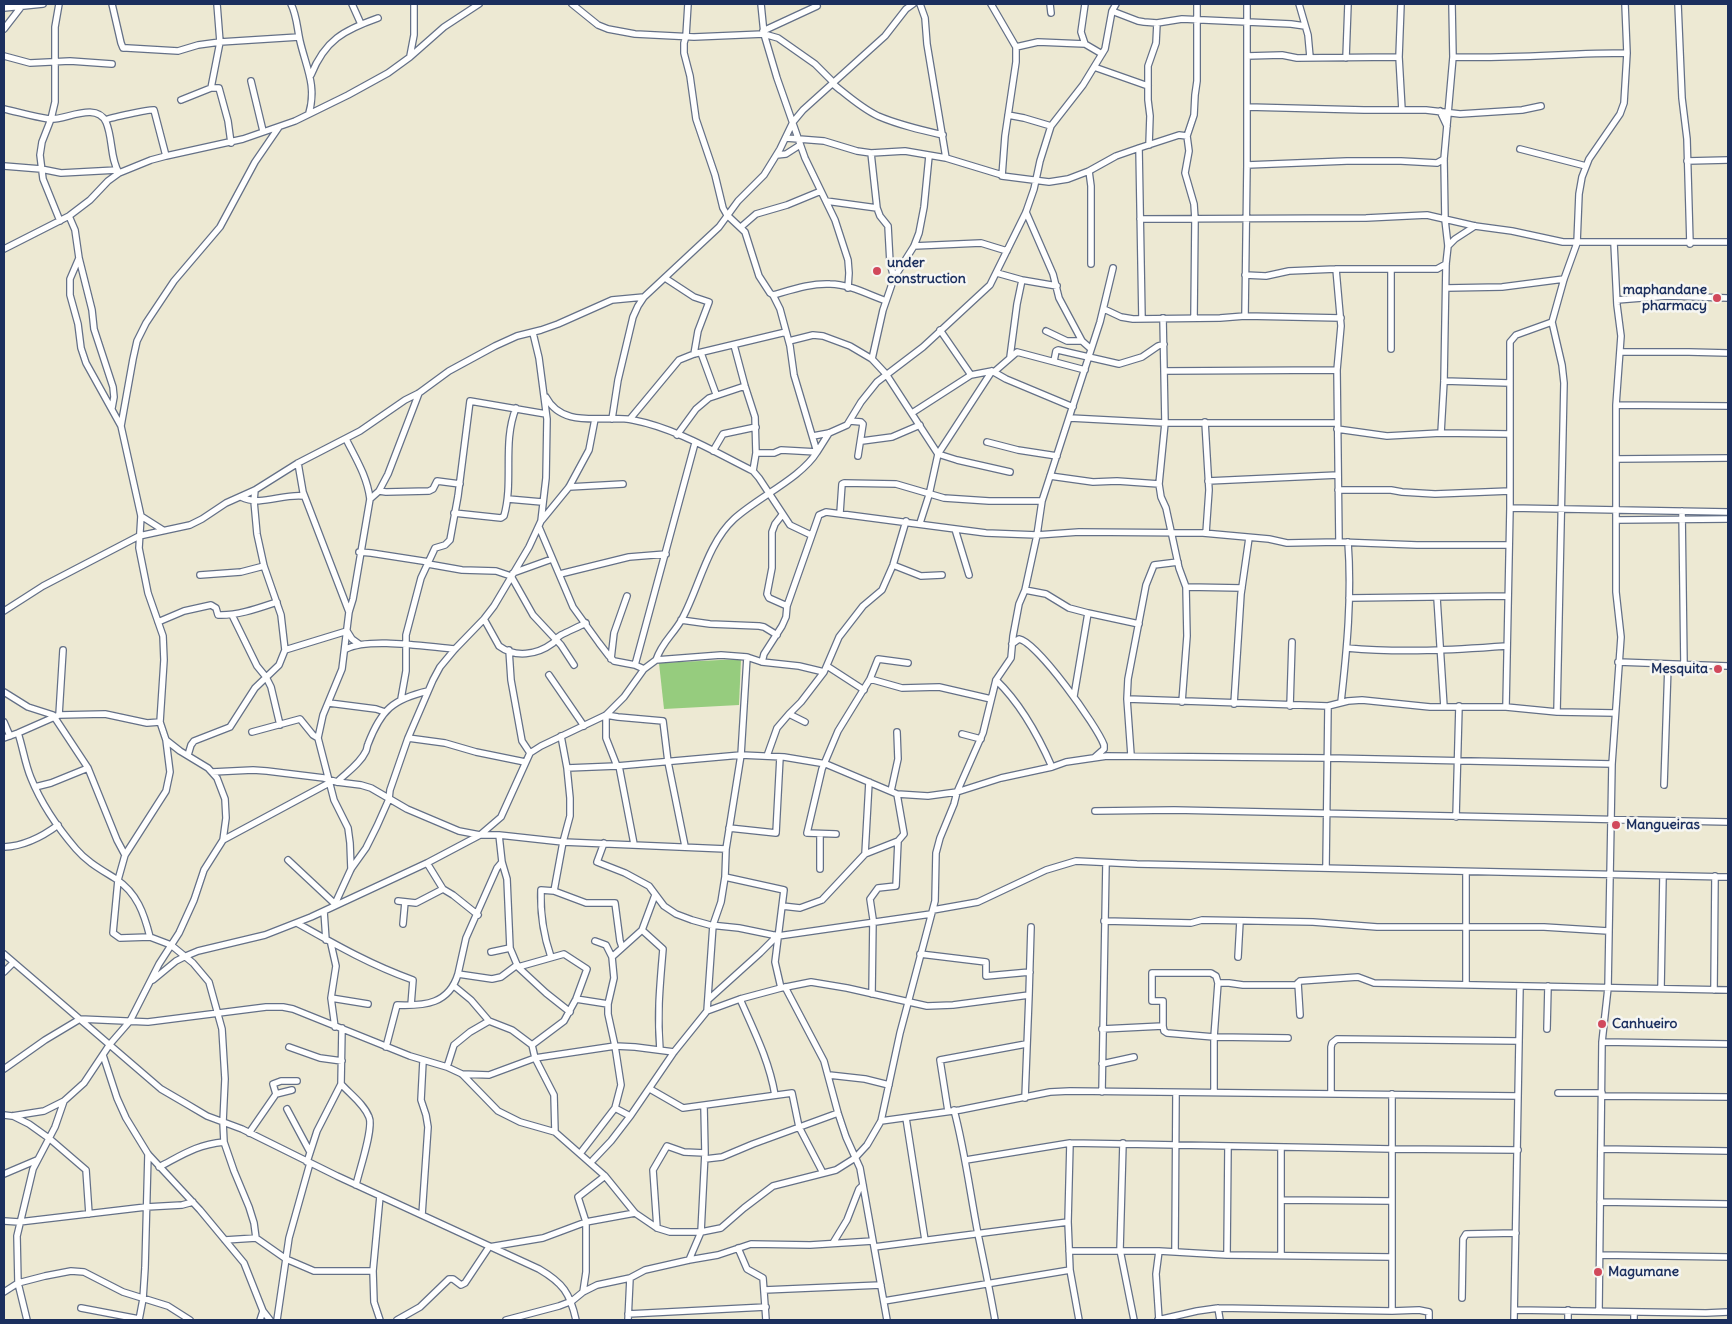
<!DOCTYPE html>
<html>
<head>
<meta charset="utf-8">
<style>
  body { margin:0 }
  #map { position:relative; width:1732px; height:1324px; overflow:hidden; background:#ede9d3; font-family:Delius,sans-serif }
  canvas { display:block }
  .frame { position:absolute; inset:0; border:5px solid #1b2f5e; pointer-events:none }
</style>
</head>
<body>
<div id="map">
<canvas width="1732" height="1324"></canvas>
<div class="frame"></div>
</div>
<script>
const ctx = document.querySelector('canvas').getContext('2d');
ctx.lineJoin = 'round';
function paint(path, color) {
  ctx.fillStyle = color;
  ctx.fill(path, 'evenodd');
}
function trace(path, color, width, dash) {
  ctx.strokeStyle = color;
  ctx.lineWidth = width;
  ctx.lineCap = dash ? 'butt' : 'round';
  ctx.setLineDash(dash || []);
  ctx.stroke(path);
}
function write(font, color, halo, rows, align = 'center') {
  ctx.font = font + ' Delius,sans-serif';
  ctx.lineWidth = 5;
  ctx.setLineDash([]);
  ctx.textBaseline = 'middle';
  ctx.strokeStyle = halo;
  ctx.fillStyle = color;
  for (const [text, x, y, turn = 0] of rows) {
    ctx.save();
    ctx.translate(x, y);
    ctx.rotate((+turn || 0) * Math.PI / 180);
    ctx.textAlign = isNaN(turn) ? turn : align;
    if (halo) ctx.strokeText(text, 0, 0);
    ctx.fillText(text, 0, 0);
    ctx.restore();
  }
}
paint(new Path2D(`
  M741,659L739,705L664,709L659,663Z`), '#96cc7e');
const minor = new Path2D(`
  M59,4L55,27V102L51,119L42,142L40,155L43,179L60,221
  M112,4L121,43L123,48H127L178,51L198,45L220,42L299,37
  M291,4C297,16 297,28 300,41C306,67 317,86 309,113
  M352,4L361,24
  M572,4L598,25L608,29L635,34L694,37L764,34L778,38L815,64L834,83
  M761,4L764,34L777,78L805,158L835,220L848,260L849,273L848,288
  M920,4L925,18L927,44L946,158
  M991,4L1016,47V62L1005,136L1002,176
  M1050,4L1051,13
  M1299,4L1308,35L1310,57
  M1401,4L1399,57L1402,110
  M1678,4L1682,98L1687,139L1690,244
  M4,8L43,4
  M1112,11L1138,21L1144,22L1157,23L1182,19L1291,24L1305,26
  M4,29L21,7
  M763,31L817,6
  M1085,44L1081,32L1085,4
  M1016,47L1038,42L1085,44L1102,54
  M4,56L30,63L70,61L112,64
  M410,56L414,35V4
  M1247,56L1282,55L1297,58L1399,57
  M1453,57C1511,59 1569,53 1627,53
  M1346,58L1348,4
  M1094,67L1148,86
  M311,75C325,40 344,30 378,18
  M251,81L263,131
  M833,84C847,95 861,108 878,116C899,125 921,130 943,135
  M211,88L220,42L217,4
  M181,100L211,88H219L228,121L231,143
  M1247,107L1364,110H1426L1460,114L1522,110L1541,106
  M4,109C18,112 34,117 49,119C64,121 96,101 106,122C113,138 110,159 119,173
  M1440,111L1447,126
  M1008,115L1024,118L1051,126
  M105,120C110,118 150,109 154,110L166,156
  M786,138L824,141L857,151L871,153L905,151L946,158L1002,175V176L1049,182L1068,179L1089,171L1116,156L1139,148L1179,135L1187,136
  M1149,145L1150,116L1148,100V66L1156,43L1157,23
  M1139,148L1142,319
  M1520,149L1586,166
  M871,153L877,208L880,216L888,226L890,263L894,278
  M777,155L786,154L800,145
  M1687,161L1728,160
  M1247,165L1347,161H1401L1437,163L1444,159
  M4,166L41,169L61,173L117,170
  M1089,171L1091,186V264
  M826,201L877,208
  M1026,212L1053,274L1059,298L1082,341L1091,349
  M69,216L75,230L79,258L70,279V295L78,324L81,348L86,363L121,426
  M1140,219L1366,218L1427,215L1475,226L1512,231L1563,242H1728
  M741,227L756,214L787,205L821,191
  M914,246L981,243L1007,251
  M1448,246L1455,239L1475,226
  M4,249L69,216L90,200L108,181L119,173L151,160L166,156L243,139L295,121L348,95L388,73L410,57L444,27L479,4
  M79,258L92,310L94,329L113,387L114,397L112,408
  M1336,269L1341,326L1337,370L1339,542
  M997,273L1022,280L1057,286
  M1245,275L1266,276L1289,271L1336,269H1437L1446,264
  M665,278L694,297L709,302L698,331L694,354
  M1446,288L1502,287L1564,279
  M773,295C791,290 811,283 830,284C849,284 869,295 886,301
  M1617,300L1667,296L1728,298
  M1104,309L1121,317L1133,319L1220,318L1245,316L1341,318
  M1245,316L1247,165V4
  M1163,318L1165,423L1159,484L1161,497L1166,508L1179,568L1186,587L1187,636L1182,702
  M1194,318L1195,219L1194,204L1185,173L1189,151L1187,136L1194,115L1195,95L1197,81V4
  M1552,322L1562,365L1564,383L1557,712
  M940,330L971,375
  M1046,331L1067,341H1082
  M789,341L813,335L823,336L850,346L872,359L886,374L938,454L929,495L920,523
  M734,345L745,386L755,417L756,453L753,471
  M1391,349V269
  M1620,352H1689L1728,353
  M701,353L716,394
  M1010,357L1017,304L1022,280
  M872,359L883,310L894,278L914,246L919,233L924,207L929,156
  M1054,361L1056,351L1058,350L1119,364L1142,357L1158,346L1164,344
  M992,371L938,454L957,460L1010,472
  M1164,371L1337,370
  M994,372L1017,352L1085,370
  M1444,381L1509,383
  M546,397C563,430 605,414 633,420C675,428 715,452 753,471L759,478L790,525L811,535
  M1616,405L1728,406
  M912,413L971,375L992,371L1006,379L1073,407
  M1070,418L1165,423H1337
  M612,419L618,380L633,317L638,306L644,297L719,227L738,201L764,175L780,149L793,122L803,110L885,36L906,9L913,4
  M630,419L679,360L694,354L786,332
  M850,421L861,422L863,424L858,456
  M1205,422L1209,490L1206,533
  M1337,429L1387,436L1441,433L1509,434
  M1441,433L1444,381L1446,264L1448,246L1445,220L1444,159L1453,57L1452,4
  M677,435L696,409L709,398L745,386
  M813,436L829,433L847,425L861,402L877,382L923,347L990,285L1026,212L1034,189L1040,161L1051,126L1083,85L1105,49L1112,11L1116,4
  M346,439C356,459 367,476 370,499L353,599L349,612L342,669L323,715L318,738L334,800L348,828L350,843L351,869
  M862,441L892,437L920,425
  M987,442L1018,450L1057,456
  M713,451L723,434L756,427
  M756,453H774L781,450L817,452L829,433
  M1616,459L1728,458
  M298,463L303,492L349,612
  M1050,476L1093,482L1117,481L1159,484
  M1208,481L1338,475
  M569,487L623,484
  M1338,490H1391L1402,492L1435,494L1510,491
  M379,491L386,492L429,491L433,489L437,481L460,484
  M241,497C261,507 283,493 304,496
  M370,499L379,491L388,474L419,393
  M508,499L542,502
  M1510,508L1728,512
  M1682,511L1684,665
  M454,513L501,518L504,516C514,481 502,443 516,408
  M840,513L842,484L844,483L896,484L944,498L989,501H1042
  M782,515L775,524L772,532V568L767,594L769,598L787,606
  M141,516L163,530
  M542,520L569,487L589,450L595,419
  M1617,520L1728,519
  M539,527L573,607L599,643L609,656L614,661L635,665L644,669
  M955,529L969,575
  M359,552L371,553L429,562
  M428,564L462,570L496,571L511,576L533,615L561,645L574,665
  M893,565L921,576L942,575
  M513,573L552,559
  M560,574L629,557L666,554
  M200,575L241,572L264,566
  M1186,587L1242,588
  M1025,590L1046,594L1069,608L1088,613L1139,624
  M1349,598L1508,596
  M1437,598L1444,707
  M4,611L43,586L139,536L190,525L202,519L226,503L255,490L298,463L360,431L405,400L419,393L449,371L495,346L517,336L541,330L558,324L612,300L644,297
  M232,615L257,666L266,677L271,687L280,725
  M484,619L499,646C515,658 537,655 553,643C556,640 557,637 561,635C569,631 578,627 586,623
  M681,620L710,624L759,626L764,627L777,635
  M158,622L184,611L211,605L216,608L218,615C237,616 259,608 277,602
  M1012,644L1019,639C1037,642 1097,726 1104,745V749L1095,757
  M1347,648C1402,653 1452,650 1507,646
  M346,649C369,637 428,647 455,649
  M285,650L347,631L352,639L359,644
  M509,650L511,680L522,741L530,753
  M611,659L614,633L627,596
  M656,660C662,642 673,635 682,619C699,588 707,544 734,519C758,497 801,478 817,452L794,375L790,346L780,309L773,295L770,293L759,276L745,232L727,215L723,208L715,175L696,119L690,76L684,53V43L686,36L688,4
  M762,662L764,654L782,626L786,617L787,606L819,515L826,512L986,533L1037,535L1079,532L1203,533L1269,539L1287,543L1339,542L1417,545H1509
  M1618,662L1728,666
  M635,665L695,443
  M827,666L864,690
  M549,675L584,726
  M870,679L902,688L939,687L991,699
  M996,680C1021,704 1038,735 1052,767
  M4,692L28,707L53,715L88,768L117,840L125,855
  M1074,696L1088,613
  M401,699L406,671V635L421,578L435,548L445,545L450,540L458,496L470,401L546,414
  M1127,699L1328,706L1348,701L1362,700L1430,707H1506L1557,712L1615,713
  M1341,702C1347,649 1352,596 1348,542
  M329,703L376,709L385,712
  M1234,704L1241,594L1249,538
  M1290,706L1292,642
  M1506,707L1510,508V342L1516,335L1552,322L1564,279L1577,243L1579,194L1582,177L1589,159L1620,114L1624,103L1627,53L1625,4
  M59,715L63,650
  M4,722L10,736
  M805,722L789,714L801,702L824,672
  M252,732L300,719L313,735L318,738
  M18,733C23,748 25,764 31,778C41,803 58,828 76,849C87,862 102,870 116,879C137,893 144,913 150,937L171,945L193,963L209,982L222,1029L225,1079L223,1122L224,1142L234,1171L249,1207L254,1223L256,1238
  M962,734L981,739
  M561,736L567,768
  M4,738L18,733L59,715L105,714L147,723L160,722
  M408,738L445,743L476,752L525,762
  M188,755L191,745L194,741L230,727L255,688L279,665L285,650L281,615L264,566L257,534L254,501L255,490
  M1131,755L1127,699L1128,679L1146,585L1154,565L1178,562
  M767,756L777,728L789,714
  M617,766L606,738V715L618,717L663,721L668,762L685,846
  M619,766L634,844
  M212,772L253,770L267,771L324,778L337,782L361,785L371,788L407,809L459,831L480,835H499L563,842L570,816V798L567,768L617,766L741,755L784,757L826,764L897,794L928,796L957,792L1001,778L1052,767L1066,762L1107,756L1328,758L1612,764
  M337,782C346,773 360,764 366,751C367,749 367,746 368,744C381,710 393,699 428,691
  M1664,785L1668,665
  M35,787L51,783L88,768
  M891,791L898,759L897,732
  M1095,811L1174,810L1728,822
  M1456,817L1459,706
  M729,828L776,833L780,757
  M836,834L807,833L822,769L838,731L870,679L878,659L908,663
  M499,835L502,862L507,879L510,948L518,967L546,993L570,1012
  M223,840L329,783
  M604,843L597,862L625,873L649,886L664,906L676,914L692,920L710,925L739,928L778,936L931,914
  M4,847C24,846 42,837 58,825
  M865,854L898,841L904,834L897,794
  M288,860L335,904
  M427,863L443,889L453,895L478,915
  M1326,868L1328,706
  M820,869V834
  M725,877L784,890L782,906
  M554,891L563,842L726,849
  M398,901L416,903L443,889
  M334,906L351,869L366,848L377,826L389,799L390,790L408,738L433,680L440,667L455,649L484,619L494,606L529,547L541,521L546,478L547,419L539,358L533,333
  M933,910L978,902L1046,870L1076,861L1137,864L1728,877
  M324,911L326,940
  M1104,921L1191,923L1202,920L1313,922L1377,927H1544L1608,931
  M297,923C336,945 371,965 413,980L411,1005
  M403,924L405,902
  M642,930L663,949C660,985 657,1013 660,1050
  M150,937L120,938L113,933L118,880L125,855L166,791L170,772L166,740
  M595,941L606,945L612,957
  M331,944L336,966L331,998L335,1027
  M491,952L510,948
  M4,954L161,1089L185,1103L207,1116L242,1129L337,1176L539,1269C563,1283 570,1293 576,1320
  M920,954L986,962V976L1030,972
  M551,957C543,934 540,914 541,890L554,891L586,903H615L620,941L622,947
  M1238,957L1240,921
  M518,967L564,954L587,969L576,999L564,1021L532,1045
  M4,972L13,963
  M458,974L466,938L497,868L502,862
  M153,980L176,961L186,956L198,951L265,935L311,917L427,863L480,835L501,817L530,753L541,746L606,715L624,697L644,669L656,660L721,655L747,657L762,662L799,666L824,672L839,637L863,606L882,590L893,565L906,521
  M1218,983H1229L1243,985H1296L1300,981L1358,977L1374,983L1728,990
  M1298,983L1300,1015
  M1466,985V872
  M454,986L471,1000L489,1021
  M785,987L824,1061L838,1113L846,1137L860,1168L887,1320
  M781,988L775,962L782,906L800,908L822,900L865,854L869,782
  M1661,988L1663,876
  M1714,990L1715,876
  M872,994L873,919L870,899L878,888L896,886L898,841
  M1029,995L1031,927
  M331,998L368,1004
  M576,999L608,1004
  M709,999L760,953L773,940L775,935
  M740,999C754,1031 769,1060 775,1095
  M707,1011L740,999L781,988L811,982L847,988L927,1006L953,1005L1029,995L1025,1098
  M1163,1026V1001H1152V973H1211L1216,976L1218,983L1214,1037V1091
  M1102,1029L1163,1026L1164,1031L1167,1033L1214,1037L1288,1038
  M1547,1029L1548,986
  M1602,1042L1728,1044
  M289,1047L320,1058L342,1061
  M386,1047L397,1005C425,1006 449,1004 458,974L492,979L501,977L517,965
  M103,1055L117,1098L126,1118L148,1154L200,1210L244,1263L263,1311L270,1320
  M1102,1064L1134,1057
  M447,1067L454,1045L470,1032L489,1021L512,1030L532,1045L535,1058L554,1095L555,1132
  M4,1069L45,1040L80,1019L148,1022L266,1007H283L293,1009L410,1056L447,1067L462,1074L498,1111L520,1122L555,1132L605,1176L635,1213L657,1228L670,1232H701L721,1228L744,1208L773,1186L836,1170L855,1158L867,1145L881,1121L900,1033L935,901L936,853L940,838L954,804L957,792L983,733L996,680L1011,658L1013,636L1019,604L1025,590L1037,535L1042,501L1100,322L1113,268
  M462,1074L489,1075L535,1058L615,1046L635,1047L674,1052
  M829,1075L865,1079L889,1085
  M341,1084C350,1094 364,1104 369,1117C374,1128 359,1171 356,1185
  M650,1089L683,1108L792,1093L799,1127L823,1173
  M1102,1092L1106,863
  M1558,1093H1602
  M276,1094L273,1084L281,1081H297
  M1331,1094V1047L1332,1043L1337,1039L1519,1041
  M1602,1096L1728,1097
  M615,1108L630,1116
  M287,1109L310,1152
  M954,1110C965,1151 970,1193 978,1234C984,1263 990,1291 995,1320
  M948,1111L940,1060L1026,1044
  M4,1115L12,1116L44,1111L64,1101L84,1083L110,1044L130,1021L159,964L179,933L194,900L204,870L223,840L226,818L225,799L217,778L208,768L180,751L166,740L160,722L164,660L163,636L148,593L139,548L141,516L121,426L133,359L137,341L146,323L174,281L220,227L255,162L279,127
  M13,1116L29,1124L50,1139L86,1170L89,1214
  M906,1118L925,1240
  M881,1121L960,1110L1050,1092L1070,1091L1518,1096
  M249,1133L276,1094L292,1090
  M1070,1143L1068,1222L1070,1270L1079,1320
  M1123,1143L1120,1250L1134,1320
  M1601,1149L1728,1151
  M582,1151L615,1108L621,1085L615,1046L608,1014V1004L614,978L612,957L642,930L655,895
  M705,1159L722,1157L753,1144L838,1113
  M593,1160L611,1141L631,1115L674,1052L707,1011L713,925L721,902L725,877L726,849L741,755L747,657
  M966,1160L1070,1143L1392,1149L1518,1150
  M307,1162L317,1131L341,1084L342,1028
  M159,1167C184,1154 196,1145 224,1142
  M4,1174L37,1160
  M1281,1200L1392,1201
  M1600,1202L1728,1204
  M422,1215L428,1127L426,1115L421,1100L423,1061
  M4,1221L19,1222L146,1207L182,1205L193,1202
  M657,1228L653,1170L667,1146L684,1152L705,1153
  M225,1240L256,1238L286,1259L314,1271H373
  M833,1243L847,1220L859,1189L863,1185
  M874,1247L1068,1222
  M738,1248L747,1269L763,1278L766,1320
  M1069,1251H1159
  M1175,1252L1176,1093
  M1227,1255L1228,1146
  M1281,1255V1147
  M1601,1255L1728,1257
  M689,1260L701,1232L705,1153L704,1106
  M764,1290L881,1285
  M4,1292L18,1283L45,1276L71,1271L84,1272L123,1292L168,1306L190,1320
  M583,1292L586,1272V1222L578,1197L605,1176
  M1462,1298L1463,1239L1466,1234L1516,1233
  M884,1301L1070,1270
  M81,1308L139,1319
  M1218,1308L1220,1320
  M1515,1310L1706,1313L1728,1312
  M1568,1310V1320
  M1599,1310L1602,1042L1608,988L1612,764L1621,637L1616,592V405L1621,336L1617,305L1614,243
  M1392,1311V1094
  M628,1314L766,1307
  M27,1320L18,1283L17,1236L33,1169L55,1127L64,1101
  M139,1320L143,1299L145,1268L148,1154
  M260,1320L263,1311
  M277,1320L289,1238L310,1163
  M380,1320L374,1302L373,1271L380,1196
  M397,1320L420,1307L449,1279H453L461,1285L465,1283L489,1247L543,1238L586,1222L635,1213
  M506,1320L559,1306L572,1301L583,1292L597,1285L630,1278L645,1270L689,1260L718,1255L751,1244L810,1245L873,1241
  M628,1320L630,1278
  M1158,1320L1197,1311L1218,1308L1392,1311L1419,1310L1429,1312V1320
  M1159,1320L1156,1274L1159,1251L1227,1255L1391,1257
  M1514,1320L1520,986
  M1634,1320V1312`);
trace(minor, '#647087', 8);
trace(minor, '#fff', 5.5);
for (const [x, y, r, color] of [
  [877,271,5,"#d1495b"],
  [1717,298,5,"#d1495b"],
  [1718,669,5,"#d1495b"],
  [1616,825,5,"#d1495b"],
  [1602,1024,5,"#d1495b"],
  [1598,1272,5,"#d1495b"]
]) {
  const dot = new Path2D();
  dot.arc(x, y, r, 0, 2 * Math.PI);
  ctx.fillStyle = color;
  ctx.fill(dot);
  trace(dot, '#f6f6f2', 2);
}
write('bold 14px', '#1b2f5e', '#f6f6f2', [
  ["under",887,263],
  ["construction",887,279],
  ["maphandane",1707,290,"right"],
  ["pharmacy",1707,306,"right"],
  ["Mesquita",1708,669,"right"],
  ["Mangueiras",1626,825],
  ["Canhueiro",1612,1024],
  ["Magumane",1608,1272]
], 'left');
</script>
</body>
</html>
